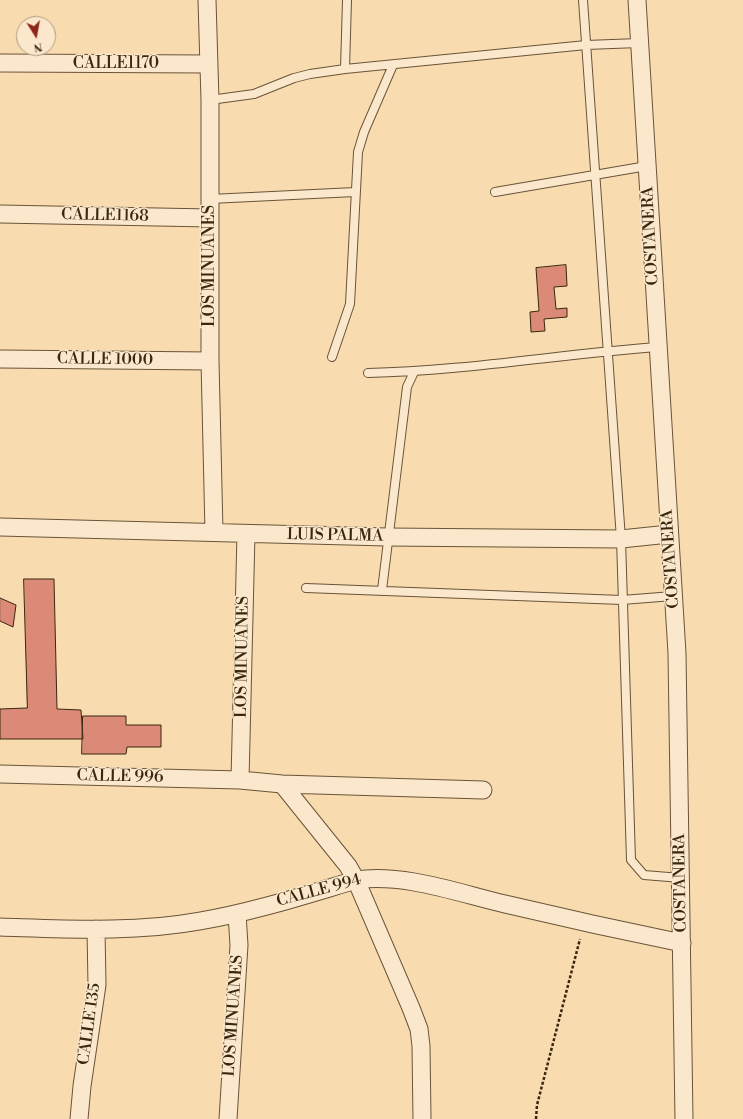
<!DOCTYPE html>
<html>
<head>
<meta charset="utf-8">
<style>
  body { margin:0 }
  #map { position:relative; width:743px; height:1119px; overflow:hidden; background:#f9dbb0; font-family:"Libre Bodoni",serif }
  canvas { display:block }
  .north { position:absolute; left:16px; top:16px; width:40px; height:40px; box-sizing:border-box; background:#fbe8cc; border:1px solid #ad9b80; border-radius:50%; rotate:169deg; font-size:11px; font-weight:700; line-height:16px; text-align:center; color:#39270f }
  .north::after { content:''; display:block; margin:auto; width:14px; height:18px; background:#8f2418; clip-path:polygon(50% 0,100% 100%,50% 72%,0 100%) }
</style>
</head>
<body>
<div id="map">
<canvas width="743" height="1119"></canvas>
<div class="north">N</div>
</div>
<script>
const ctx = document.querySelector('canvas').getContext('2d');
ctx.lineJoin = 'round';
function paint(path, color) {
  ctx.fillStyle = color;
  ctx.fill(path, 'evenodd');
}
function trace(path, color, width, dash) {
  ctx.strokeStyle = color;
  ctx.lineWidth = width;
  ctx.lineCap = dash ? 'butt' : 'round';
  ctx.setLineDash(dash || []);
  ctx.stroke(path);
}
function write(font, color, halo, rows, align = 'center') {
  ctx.font = font + ' "Libre Bodoni",serif';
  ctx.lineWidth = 3;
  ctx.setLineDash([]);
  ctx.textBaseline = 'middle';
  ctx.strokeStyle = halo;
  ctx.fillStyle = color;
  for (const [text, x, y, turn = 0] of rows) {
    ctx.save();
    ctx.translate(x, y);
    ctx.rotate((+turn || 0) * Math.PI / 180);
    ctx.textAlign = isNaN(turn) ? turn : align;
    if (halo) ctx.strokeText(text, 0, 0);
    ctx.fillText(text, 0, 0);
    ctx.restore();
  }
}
const building = new Path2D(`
  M566,265L567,286L554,287L556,309L567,308V317L544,319L545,331L531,332L530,312L539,311L536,268Z
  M24,579H54L57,709L81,710L83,739H0V709L27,708Z
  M0,598L16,605L13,627L0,621Z
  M83,716H126V725H161V747H127L126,754H82Z`);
paint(building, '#db8a78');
trace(building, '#39270f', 1);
const service = new Path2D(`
  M583,0L621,539L631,860L644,875L681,878
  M345,69L347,0
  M210,100L254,94L294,78L310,74L345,69L586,45L639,43
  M495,192L647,166
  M210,199L355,192
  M332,357L350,304L358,152L364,132L393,65
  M368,373C465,371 561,354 658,347
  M306,588L622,600L673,596
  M382,590L407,387L414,372`);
const minor = new Path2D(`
  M207,0L210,100V361L214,532
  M637,0L677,653L684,1119
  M0,63L208,64
  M0,214L210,218
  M0,359L210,361
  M0,527L387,537L621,539L669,534
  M0,774L240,780L282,784L483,790
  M240,780L246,534
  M282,784L348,866L356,880L411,1008L419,1029L421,1046L422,1119
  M0,927C67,929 134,933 200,921C253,912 305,895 356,880C404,873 458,893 505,904C564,918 623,931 682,943
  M79,1119L82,1086L97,985L96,929
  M228,1119L239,945L237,914`);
trace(service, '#695437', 10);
trace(minor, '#695437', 19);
trace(new Path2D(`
  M536,1119L537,1105L580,939`), '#39270f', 2.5, [3, 2]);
trace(service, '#fbe8cc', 8);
trace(minor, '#fbe8cc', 17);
write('16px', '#39270f', '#fbe8cc', [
  ["CALLE1170",116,64],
  ["CALLE1168",105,216,1],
  ["COSTANERA",651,236,-93],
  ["LOS MINUANES",210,266,-90],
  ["CALLE 1000",105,360,1],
  ["LUIS PALMA",335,536,1],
  ["COSTANERA",671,559,-94],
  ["LOS MINUANES",243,657,-89],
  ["CALLE 996",120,777,1],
  ["COSTANERA",681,883,-91],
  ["CALLE 994",319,891,-15],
  ["LOS MINUANES",234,1016,-86],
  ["CALLE 135",90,1024,-82]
]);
</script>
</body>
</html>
